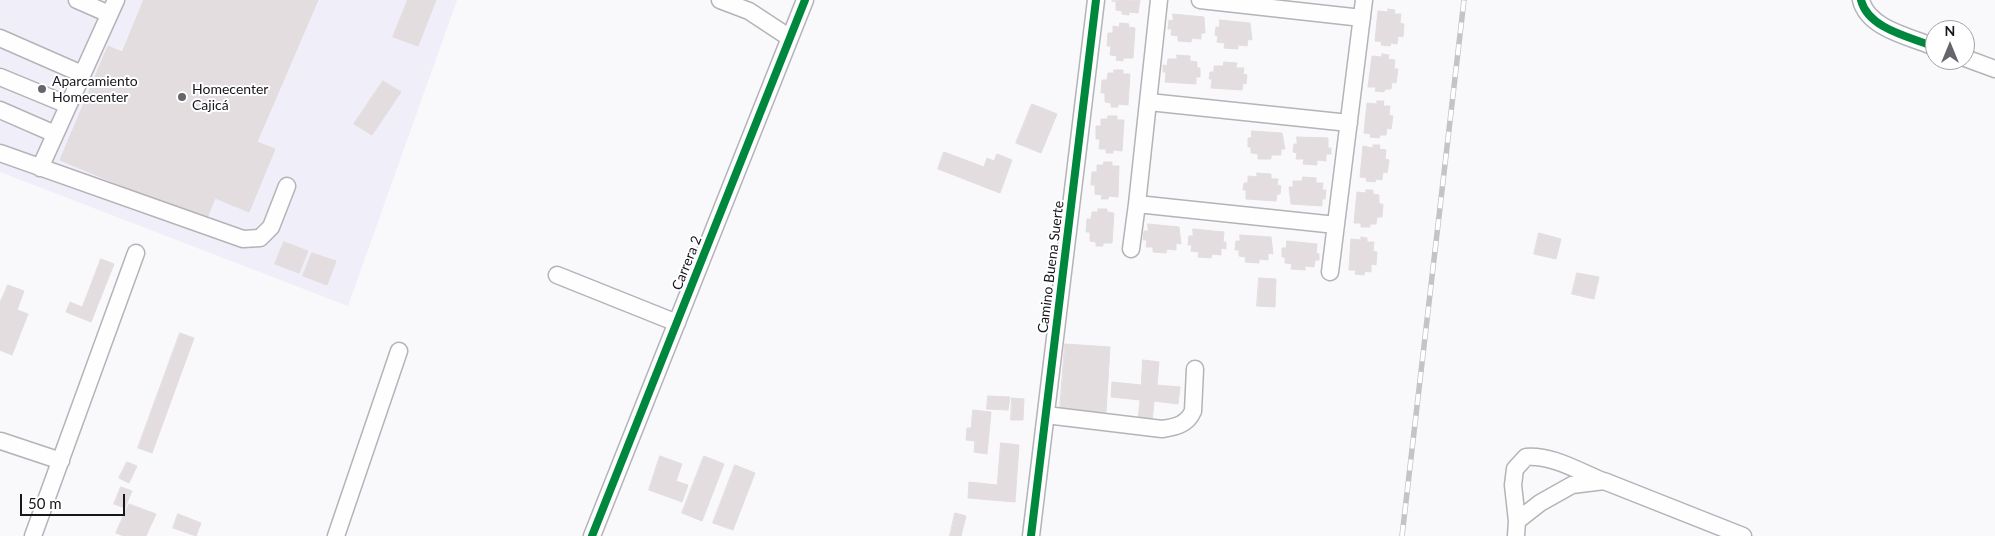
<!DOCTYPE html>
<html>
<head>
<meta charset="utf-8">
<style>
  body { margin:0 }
  #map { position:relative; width:1995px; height:536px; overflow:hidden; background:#f9f8fb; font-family:Lato,sans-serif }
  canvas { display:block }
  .north { position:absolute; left:1925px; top:20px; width:50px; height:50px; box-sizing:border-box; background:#fff; border:1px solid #a2a2a5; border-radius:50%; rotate:0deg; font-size:14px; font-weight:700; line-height:20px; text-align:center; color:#17161d }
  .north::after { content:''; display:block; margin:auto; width:18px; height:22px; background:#66656b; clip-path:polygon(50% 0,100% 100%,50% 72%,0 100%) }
  .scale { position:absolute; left:20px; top:494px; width:105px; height:22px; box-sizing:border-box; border:2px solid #17161d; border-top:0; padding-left:6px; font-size:15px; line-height:18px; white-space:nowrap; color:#17161d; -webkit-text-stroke:4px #fff; paint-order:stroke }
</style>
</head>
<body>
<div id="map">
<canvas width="1995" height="536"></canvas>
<div class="north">N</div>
<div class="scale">50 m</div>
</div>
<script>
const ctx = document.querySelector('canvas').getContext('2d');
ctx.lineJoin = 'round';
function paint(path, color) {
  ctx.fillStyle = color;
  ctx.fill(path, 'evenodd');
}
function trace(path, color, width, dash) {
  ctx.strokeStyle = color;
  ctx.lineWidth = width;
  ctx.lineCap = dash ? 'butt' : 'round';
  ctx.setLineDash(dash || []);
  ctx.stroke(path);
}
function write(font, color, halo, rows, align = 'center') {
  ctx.font = font + ' Lato,sans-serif';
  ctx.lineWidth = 4;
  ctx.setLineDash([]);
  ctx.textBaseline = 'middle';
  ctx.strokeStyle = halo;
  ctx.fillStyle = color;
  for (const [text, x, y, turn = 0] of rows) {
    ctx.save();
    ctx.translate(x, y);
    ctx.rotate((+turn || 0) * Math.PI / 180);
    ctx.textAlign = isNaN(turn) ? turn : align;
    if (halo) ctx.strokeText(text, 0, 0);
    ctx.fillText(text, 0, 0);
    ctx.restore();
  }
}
paint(new Path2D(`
  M0,0H457L348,306L0,172Z`), '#f0eef9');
const building = new Path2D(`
  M144,0H318L257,142L275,149L249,212L215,198L206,221L60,160L108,46L122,52Z
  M408,0H436L418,46L393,37Z
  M1140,0L1138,13L1129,12V15L1122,14V11L1116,10V1H1112Z
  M1388,9L1395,10L1394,14H1401L1400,23L1404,24L1403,37L1398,36L1397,44L1391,43L1390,46L1381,45L1382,42L1375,41L1378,11L1388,12Z
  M1173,14L1204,17L1205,33H1201V39L1192,38L1191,42L1178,41V36L1171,35L1172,29H1168L1169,20L1173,21Z
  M1220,20L1250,23L1252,40L1248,39L1247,46L1238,45V49L1224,48L1225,43L1217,42L1218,36L1215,35L1216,27H1219Z
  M1120,23L1129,24L1128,27L1135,28L1133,58H1123V61L1116,60L1117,56L1110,55L1111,46H1107L1108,33H1113V26L1119,27Z
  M1382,54L1389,55L1388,59L1395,60L1394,69H1398L1396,83L1392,82L1391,89H1385L1384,92L1375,91L1376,87H1368L1372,56L1382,57Z
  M1177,55L1190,56V61L1197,62V68H1200V77H1196V84L1165,82L1166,72H1163V65L1167,66L1168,59H1177Z
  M1224,62L1237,63L1236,68H1244L1243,74L1247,75L1246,84L1243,83L1242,90L1211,88L1212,79H1209L1210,72H1214V66H1223Z
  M1114,70H1123V74H1130L1128,105L1118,104V107H1111V103L1105,102V93H1101L1102,80H1107L1108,73H1114Z
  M383,81L401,92L372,135L354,124Z
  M1377,101H1384L1383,106H1390L1389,115L1393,116L1391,129L1387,128L1386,135H1380L1379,138L1370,137L1371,134L1364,133L1367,103L1377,104Z
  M1032,104L1057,114L1041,153L1016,143Z
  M1108,116H1117V120H1124L1122,151L1113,150V153H1106V149H1099L1100,139H1096V126H1101V119H1108Z
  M1252,131L1282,133L1285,149H1281V155H1271V159H1258V154L1251,153V147H1248V138H1251Z
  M1297,137L1328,138V148H1331V154H1326V161L1317,160V165L1303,164L1304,159H1296L1297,153L1293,152L1294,144H1297Z
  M1373,145H1380L1379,149L1386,150L1385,159L1389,160L1387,173L1383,172L1382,180L1376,179L1375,182L1366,181L1367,178L1360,177L1363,146L1373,148Z
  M944,152L984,167L987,158L994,161L997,154L1012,160L1000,193L938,169Z
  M1104,162H1112V166H1119L1118,197L1109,196L1108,199H1101L1102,195L1095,194V185H1091L1092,172H1097V165H1103Z
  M1257,173L1271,174V179H1278L1277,185L1281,186L1280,194H1277L1276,201L1246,199V190H1243L1244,183H1248V176L1257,177Z
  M1303,177L1316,178V183H1323L1322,190H1326L1325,199H1322V206L1291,204L1289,187H1293V181H1302Z
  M1366,190H1373V194L1379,195V204H1383L1382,217H1377L1376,224H1370V227H1361V223H1354L1357,192L1366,193Z
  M1098,209H1107V212L1114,213L1112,243H1103V246H1096V242L1090,241V232H1086L1087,219H1091L1092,212H1098Z
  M1148,224L1179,227L1181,244L1176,243V250L1167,249L1166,253L1153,252V247H1146L1147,240H1143L1144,231H1148Z
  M1193,229L1224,232L1223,242H1226V249L1221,248V255L1212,254L1211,258L1198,257L1199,252L1191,251L1192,245H1188L1189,236H1193Z
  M1539,233L1561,239L1556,259L1534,254Z
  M1240,235L1271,237L1273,254L1268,253V260L1259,259V263L1245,262L1246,257L1239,256V250H1235L1236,241H1240Z
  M1361,237L1367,238V242H1374L1373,251L1377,252L1376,265L1371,264V272L1365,271L1364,275L1355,274L1356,270H1349L1351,239L1361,240Z
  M1287,241L1317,244L1316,253L1319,254V260H1315L1314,267L1305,266V270L1291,269L1292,264L1285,263V257H1282V248H1286Z
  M284,242L308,251L299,273L275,264Z
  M312,253L336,261L327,285L303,276Z
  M101,259L114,264L91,322L66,312L70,302L82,307Z
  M1577,273L1599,277L1594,299L1572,294Z
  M1259,278L1276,279L1275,307L1257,306Z
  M8,285L24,291L17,310L28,314L12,355L0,350V303Z
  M180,333L194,338L152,453L138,448Z
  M1065,344L1110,347L1106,412L1060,409Z
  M1143,360L1159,362L1157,385L1180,387L1178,404L1154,401L1152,423L1138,421L1140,400L1111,397L1112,382L1141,385Z
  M988,396L1010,397L1008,410L987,409Z
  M1012,398L1024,399L1023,420H1011Z
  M973,410L991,412L987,454L974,452L975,441L966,440L967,428H971Z
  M1001,443L1019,445L1015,502L968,498L969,482L997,485Z
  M660,456L682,464L676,481L688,485L682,502L649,490Z
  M704,456L724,464L702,521L682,513Z
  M127,462L137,466L129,483L119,478Z
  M735,465L755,473L733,530L713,523Z
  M121,487L132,491L125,508L114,504Z
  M129,504L156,514L146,536H124L116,533Z
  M955,513L966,516L961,536H950Z
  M178,514L201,523L196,536L173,528Z`);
paint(building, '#e3dddf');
trace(building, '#e2ddde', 1);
const minor = new Path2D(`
  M77,0L109,14
  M720,0L749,11L790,38
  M1200,0L1362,18
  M1861,0C1868,29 1911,37 1935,47
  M0,38L82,74
  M1965,58L1995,69
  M0,77L68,105
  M1149,102L1349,123
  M0,110L55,134
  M0,153L243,239L260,238L271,227L287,186
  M40,168L116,0
  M1137,204L1159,0
  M1131,249L1137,204L1336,225
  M1330,272L1364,0
  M557,275L677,323
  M1046,415L1162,429C1175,427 1187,425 1193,411L1195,369
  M1,441L61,461
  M1517,521L1513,485L1515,469L1526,457C1553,455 1578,471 1603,481
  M33,536L136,253
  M336,536L399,351
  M592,536L805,0
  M1031,536L1096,0
  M1516,536L1517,521L1540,503L1572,485L1604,481L1743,536`);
trace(minor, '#b4b3b8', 19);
trace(minor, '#fefefe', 16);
const rail = new Path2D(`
  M1402,536L1464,0`);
trace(rail, '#c4c4c5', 5.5);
trace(rail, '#fff', 4, [11]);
trace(new Path2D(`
  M1861,0C1868,29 1911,37 1935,47
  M592,536L805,0
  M1031,536L1096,0`), '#00873e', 8);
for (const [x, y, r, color] of [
  [42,89,5,"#66656b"],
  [182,97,5,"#66656b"]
]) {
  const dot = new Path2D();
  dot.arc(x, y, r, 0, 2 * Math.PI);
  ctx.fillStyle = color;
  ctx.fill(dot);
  trace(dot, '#fff', 2);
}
write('14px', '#17161d', '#fff', [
  ["Aparcamiento",52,81],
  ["Homecenter",52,97],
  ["Homecenter",192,89],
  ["Cajicá",192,105]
], 'left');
write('14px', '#17161d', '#fff', [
  ["Carrera 2",687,263,-68],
  ["Camino Buena Suerte",1051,267,-83]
]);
</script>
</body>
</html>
